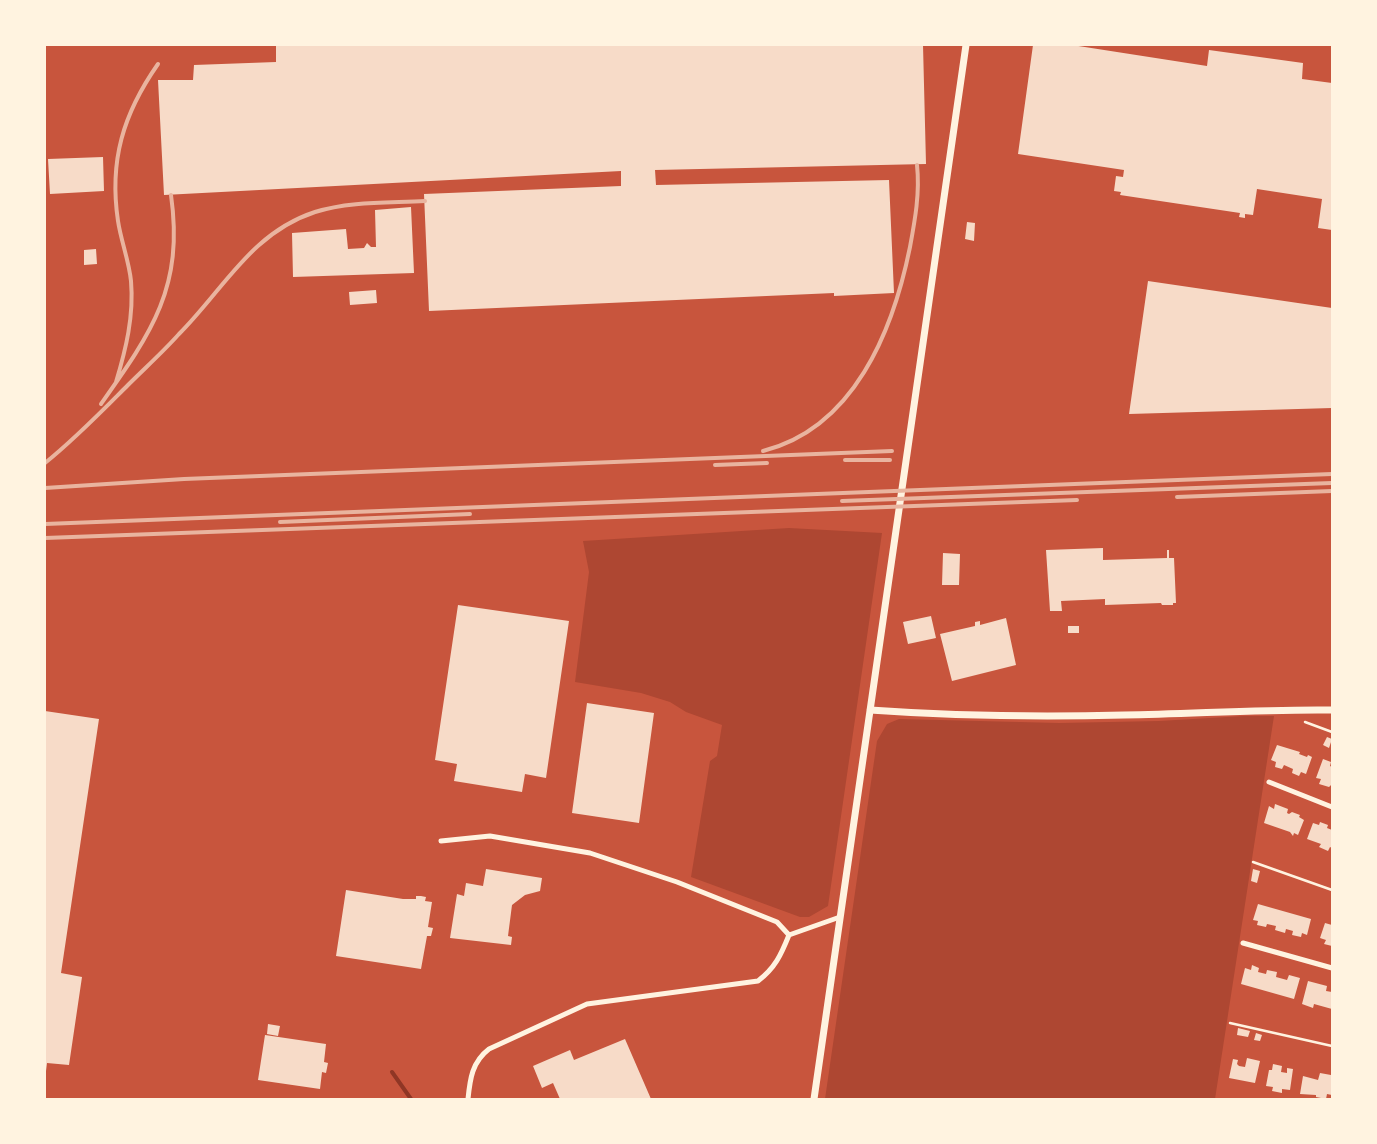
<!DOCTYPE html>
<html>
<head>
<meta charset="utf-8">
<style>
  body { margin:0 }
  #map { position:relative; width:1377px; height:1144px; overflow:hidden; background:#c8553d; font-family:"Roboto Condensed",sans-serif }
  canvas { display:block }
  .frame { position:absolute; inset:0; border:46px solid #fff3e0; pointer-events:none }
</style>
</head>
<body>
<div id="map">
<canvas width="1377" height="1144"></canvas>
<div class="frame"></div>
</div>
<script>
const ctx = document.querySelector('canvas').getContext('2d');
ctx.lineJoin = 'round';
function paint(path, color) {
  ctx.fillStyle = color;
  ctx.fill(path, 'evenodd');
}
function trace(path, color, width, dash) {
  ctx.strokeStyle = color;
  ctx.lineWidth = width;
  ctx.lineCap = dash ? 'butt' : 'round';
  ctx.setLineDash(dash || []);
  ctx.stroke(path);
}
paint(new Path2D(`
  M789,528L882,533L828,906L809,917H800L691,877L710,761L717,756L722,725L686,712L670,702L641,693L575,682L589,572L583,541Z
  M1244,716H1274L1215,1099H825L877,741L887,724L899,719L1059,723L1159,721Z`), '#ae4732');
trace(new Path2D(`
  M392,1072L411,1099`), '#8f3625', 4);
paint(new Path2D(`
  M276,45H923L926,164L655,170L656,185L889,180L894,293L834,296V293L429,311L424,194L621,186V171L164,195L158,80H193L194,65L276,62Z
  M1033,45H1072L1207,66L1209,50L1303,63L1302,79L1332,83V230L1318,228L1322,199L1257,189L1253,215L1245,214V218L1239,217L1240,213L1120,195L1121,192L1114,191L1116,176L1123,177L1124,170L1018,154Z
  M103,157L104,191L50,194L48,159Z
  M411,207L414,273L293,277L292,233L346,229L348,249L364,248L367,243L371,247H376L375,210Z
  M967,222L975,223L974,241L965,239Z
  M96,249L97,264L84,265V250Z
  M1148,281L1332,308V408L1129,414Z
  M376,290L377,303L350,305L349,292Z
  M1103,548V560L1167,558V550H1169V558H1174L1176,603H1173V605H1162L1161,603L1105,605V599L1061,601L1062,611H1050L1046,550Z
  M943,553L960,554L959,585H942Z
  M458,605L569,621L546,778L525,774L522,792L454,781L457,764L435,760Z
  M931,616L936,638L908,644L903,622Z
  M1006,618L1016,665L952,681L940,634L975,626V622L980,621V625Z
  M1068,626H1079V633H1068Z
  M587,703L654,713L639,823L572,813Z
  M45,711L99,719L61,973L82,977L69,1065L47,1063L46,1071Z
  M1327,737L1332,739L1329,748L1323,745Z
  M1277,745L1300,752L1299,754L1307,757L1308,755L1312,757L1306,774L1301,772L1299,776L1292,773L1293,769L1284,765L1282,769L1275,767L1276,762L1271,760Z
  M1323,759L1331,762L1330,766L1332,767V784L1329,787L1319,784L1321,779L1316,778Z
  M1275,804L1288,809L1287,813L1289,814L1292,812L1300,815L1299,817L1304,820L1298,835L1294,833L1293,836L1290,832L1264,823L1269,806L1274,809Z
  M1320,822L1328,825L1327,828L1332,830V848L1330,847L1328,851L1319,847L1321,844L1307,839L1313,823L1319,825Z
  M486,869L542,878L540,891L525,895L512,905L508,936L512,937L511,945L450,938L457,894L464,896L466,883L483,886Z
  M1253,869L1260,871L1257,883L1251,881Z
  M346,890L403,899H416V896H421L426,897L425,901L432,902L428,927L433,928L431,936H427L421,969L336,956Z
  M1258,904L1311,919L1307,935L1302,933L1301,937L1292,935L1293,931L1286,929L1285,933L1275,930L1276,926L1267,924L1266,927L1257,925L1258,921L1253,920Z
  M1325,923L1332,925V946L1324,944L1326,940L1320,938Z
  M1252,965L1259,968L1258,972L1266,974L1267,970L1277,972L1276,977L1287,980L1289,975L1300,978L1294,999L1241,984L1245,968L1251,970Z
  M1308,981L1327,986L1326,991L1332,992V1009L1314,1004L1313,1008L1302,1004Z
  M268,1024L280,1026L278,1036L267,1034Z
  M1238,1028L1250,1031L1248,1037L1237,1035Z
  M1256,1033L1262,1035L1260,1041L1254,1040Z
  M265,1035L326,1044L324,1062L328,1063L326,1073L322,1072L320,1089L258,1080Z
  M625,1039L651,1099H560L553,1083L542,1088L533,1066L570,1050L574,1060Z
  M1247,1058L1260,1061L1255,1083L1229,1078L1233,1059L1238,1060L1237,1064L1239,1066L1245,1067Z
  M1273,1064L1282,1066L1281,1072L1287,1073V1068L1293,1069L1290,1090L1282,1089V1093L1272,1091L1273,1087L1266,1086L1269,1070H1272Z
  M1320,1073L1331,1075L1332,1095L1327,1094L1326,1099L1316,1097V1095L1300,1094L1303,1076L1318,1080Z`), '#f7dbc8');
trace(new Path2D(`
  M1305,722L1332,732
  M1253,862L1332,890
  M1230,1023L1332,1046`), '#fff3e0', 2.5);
trace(new Path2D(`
  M1269,782L1332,807
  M441,841L490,836L590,853L677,882L777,922L789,935
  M1243,943L1332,968
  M468,1099C470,1079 472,1062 489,1049L587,1004L758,981C775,968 781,955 789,935L840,917`), '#fff3e0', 5);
trace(new Path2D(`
  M870,710C954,716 1039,717 1124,715C1193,714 1262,709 1332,710
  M814,1099L966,45`), '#fff3e0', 7);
trace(new Path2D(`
  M116,382C126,349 134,316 131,281C129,261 121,241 118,221C109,161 123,114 158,64
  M101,404C152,332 184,287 171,195
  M763,451C854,428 893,331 910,247C915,220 920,193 917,165
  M845,460H890
  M45,463C75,439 101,412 128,385C145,368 163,352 179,334C224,289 251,233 315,212C349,201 389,203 425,201
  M715,465L767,463
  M45,488L184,479L892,451
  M1177,497L1332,491
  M842,501L1332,483
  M280,522L470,514
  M45,524L1332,474
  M45,538L1077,500`), '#e9b49f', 4);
</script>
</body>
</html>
